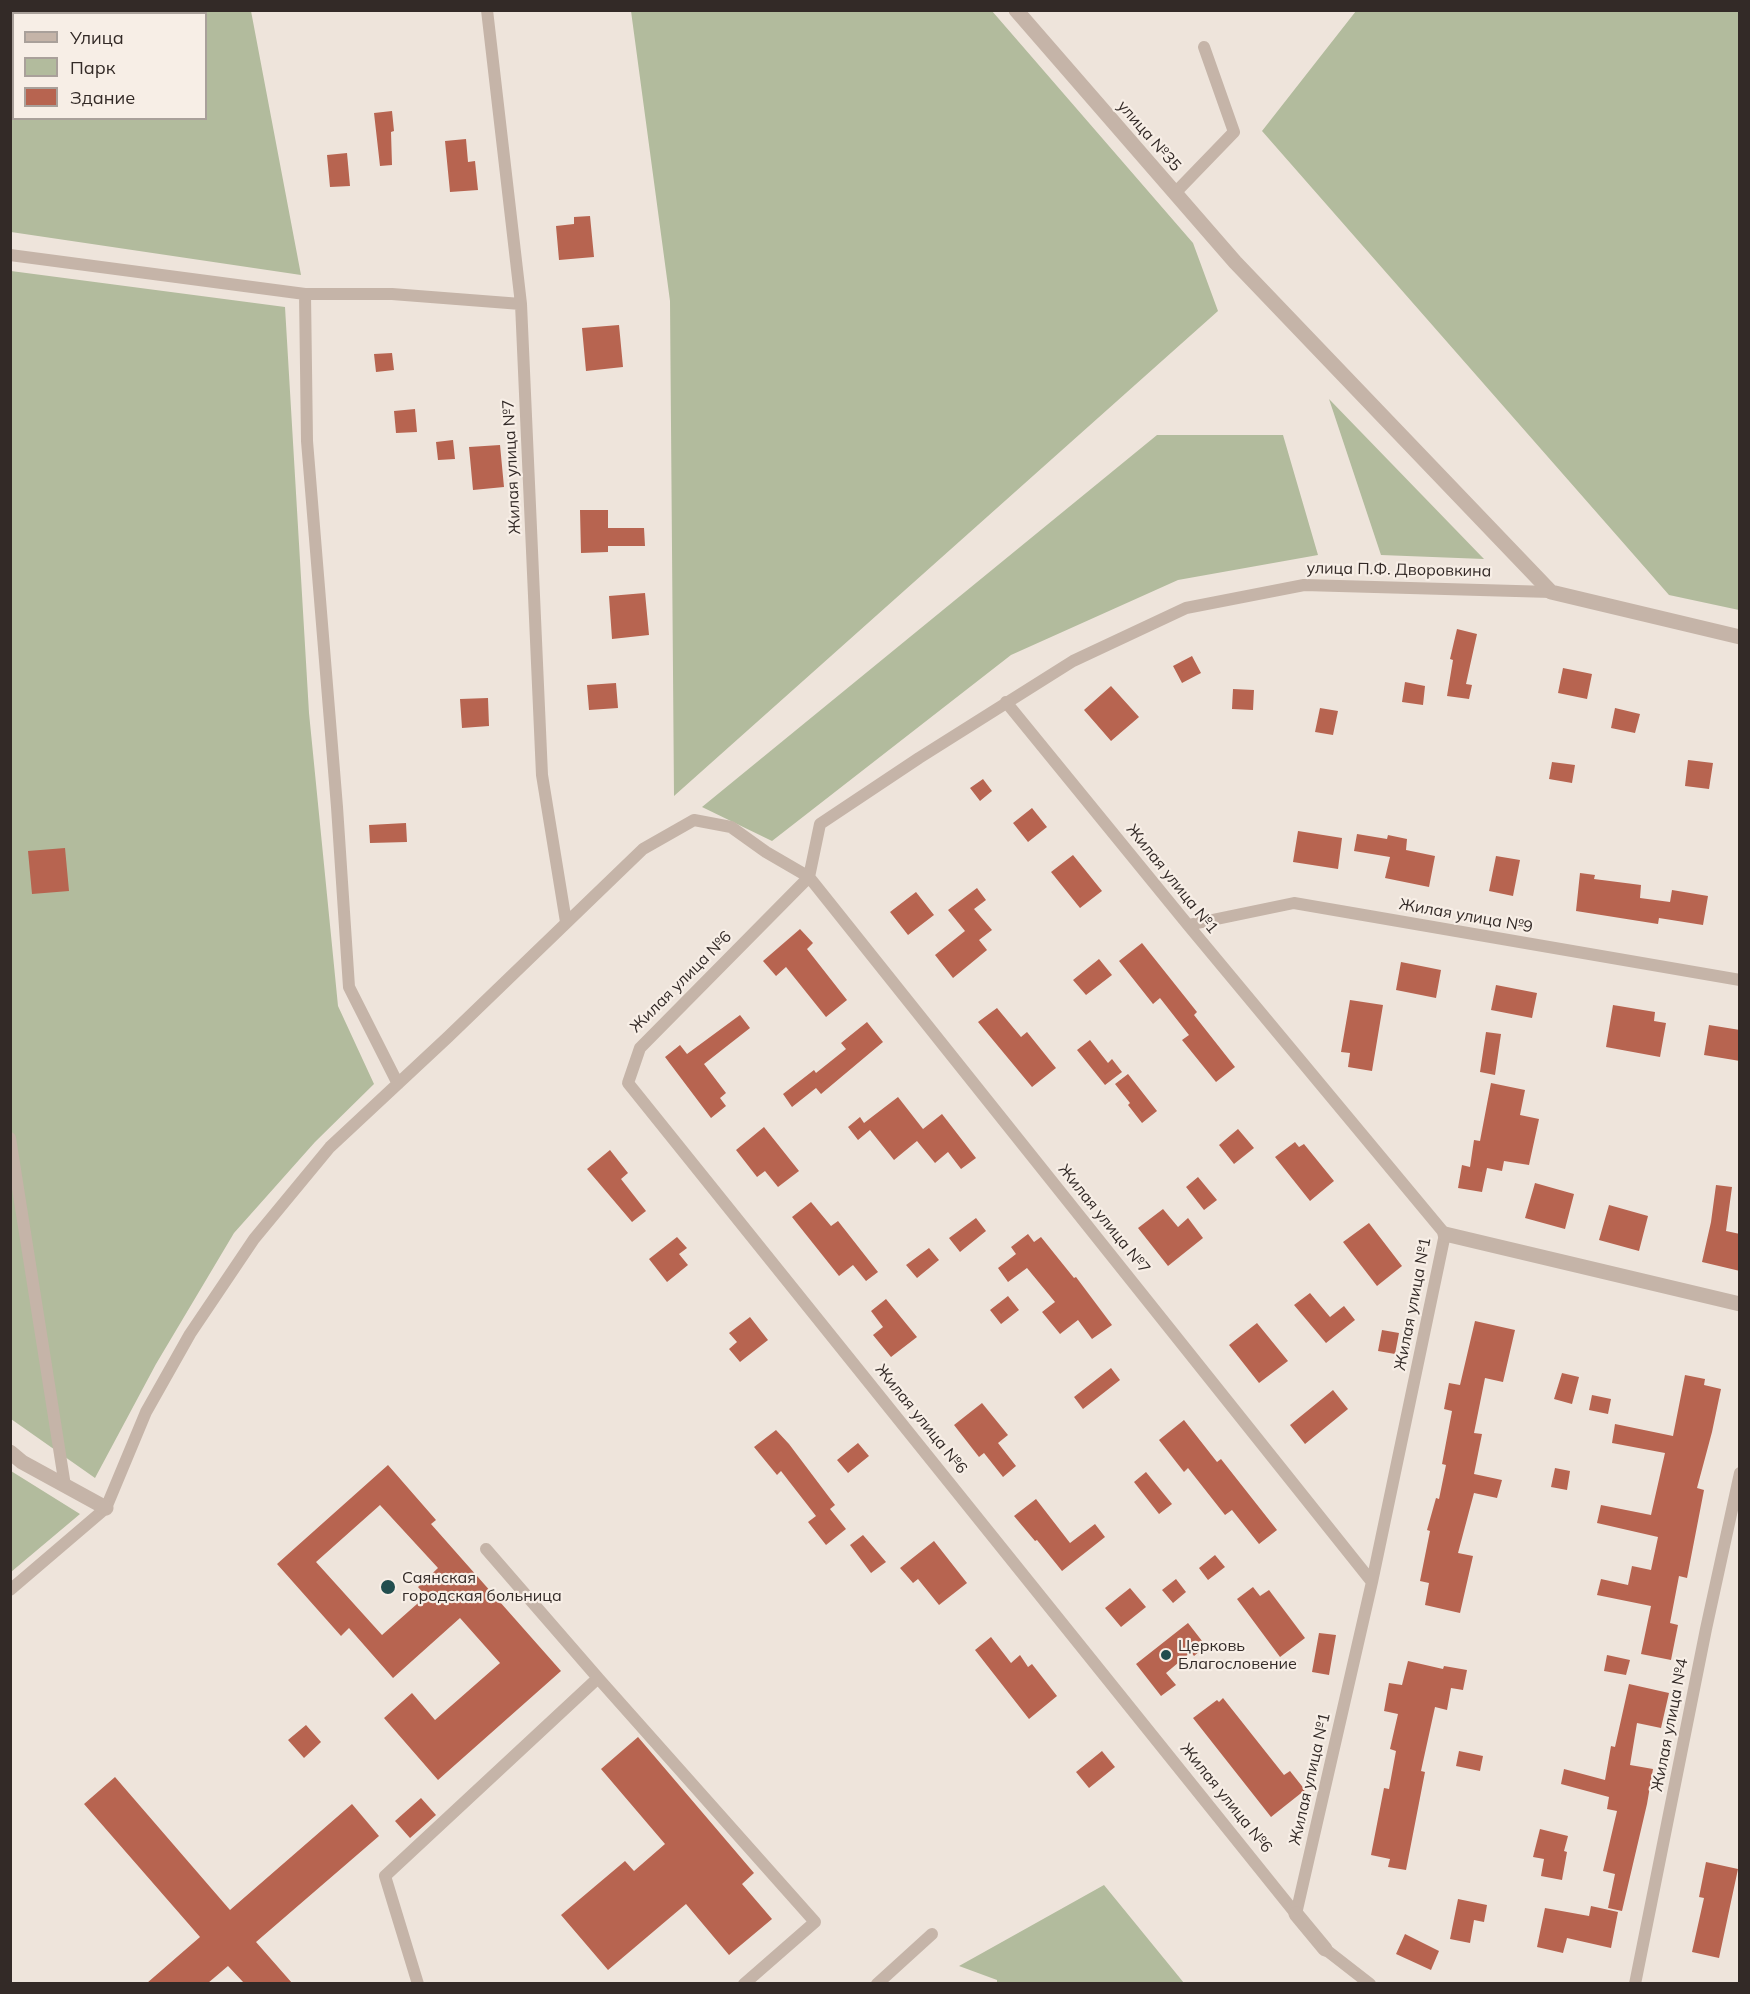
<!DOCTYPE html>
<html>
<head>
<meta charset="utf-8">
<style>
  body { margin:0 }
  #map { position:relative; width:1750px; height:1994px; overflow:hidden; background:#eee4db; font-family:Mulish,sans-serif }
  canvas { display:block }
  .frame { position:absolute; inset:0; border:12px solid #332a27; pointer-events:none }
  .legend { position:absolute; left:12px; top:12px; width:195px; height:108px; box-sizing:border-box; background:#f7eee6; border:2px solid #a9a09a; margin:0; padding:8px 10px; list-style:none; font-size:18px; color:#332a27 }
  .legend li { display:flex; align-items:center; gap:12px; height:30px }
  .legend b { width:30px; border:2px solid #a9a09a }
</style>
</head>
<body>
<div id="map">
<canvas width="1750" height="1994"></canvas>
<div class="frame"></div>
<ul class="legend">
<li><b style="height:8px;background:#c5b4a8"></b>Улица</li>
<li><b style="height:16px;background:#b2bb9d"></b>Парк</li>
<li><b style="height:16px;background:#b76450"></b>Здание</li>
</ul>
</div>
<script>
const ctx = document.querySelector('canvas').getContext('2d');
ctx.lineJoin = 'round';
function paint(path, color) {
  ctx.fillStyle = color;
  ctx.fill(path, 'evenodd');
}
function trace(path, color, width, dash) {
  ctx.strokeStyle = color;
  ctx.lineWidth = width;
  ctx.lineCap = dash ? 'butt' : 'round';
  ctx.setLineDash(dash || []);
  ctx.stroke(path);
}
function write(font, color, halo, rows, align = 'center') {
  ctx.font = font + ' Mulish,sans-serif';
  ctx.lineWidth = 4.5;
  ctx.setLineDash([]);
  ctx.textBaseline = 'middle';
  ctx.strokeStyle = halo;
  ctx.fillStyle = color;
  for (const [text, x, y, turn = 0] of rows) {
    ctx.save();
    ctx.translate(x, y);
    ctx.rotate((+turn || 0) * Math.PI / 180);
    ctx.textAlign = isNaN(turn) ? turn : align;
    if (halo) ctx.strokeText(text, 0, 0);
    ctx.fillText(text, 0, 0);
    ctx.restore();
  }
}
paint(new Path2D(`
  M10,11H251L301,275L11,232ZM14,14H206V118H14Z
  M631,11H992L1193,243L1218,311L674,796L670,301Z
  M1356,11H1739V610L1669,595L1262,131Z
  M11,271L285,307L309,713L338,1006L374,1084L315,1142L234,1233L156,1364L95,1478L11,1419Z
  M1329,399L1484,559L1381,555Z
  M1157,435H1283L1318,555L1178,580L1011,655L772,841L702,807Z
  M11,1471L80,1514L11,1572H10Z
  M1104,1885L1184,1983H997V1980L959,1966Z`), '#b2bb9d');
paint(new Path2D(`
  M392,111L394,131L391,132L392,165L380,166L374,113Z
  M466,139L468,162L475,161L478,190L450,192L445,141Z
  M347,153L350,186L330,187L327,155Z
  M590,216L594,257L559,260L556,226L574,224V217Z
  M619,325L623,367L586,371L582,328Z
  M392,353L394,370L376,372L374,354Z
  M415,409L417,432L396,433L394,411Z
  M453,440L455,459L438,460L436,442Z
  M500,445L504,487L473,490L469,447Z
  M580,510H608V528H644L645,546H608V552L581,553Z
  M645,593L649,635L612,639L609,596Z
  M1457,629L1477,634L1466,684L1472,685L1469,699L1447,696L1453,660L1450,659Z
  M1192,656L1201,673L1182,683L1173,666Z
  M1563,668L1592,674L1587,699L1558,693Z
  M1405,682L1425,686L1423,705L1402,702Z
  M616,683L618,708L589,710L587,685Z
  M1111,686L1139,717L1111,741L1084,710Z
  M1233,689L1254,690L1253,710L1232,709Z
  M488,698L489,726L462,728L460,699Z
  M1320,708L1338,711L1333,735L1315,732Z
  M1615,708L1640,714L1635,733L1611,728Z
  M1688,760L1713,763L1709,789L1685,786Z
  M1552,762L1575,765L1572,783L1549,779Z
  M983,779L992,791L980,801L970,788Z
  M1032,808L1047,827L1028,842L1013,823Z
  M406,823L407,842L370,843L369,825Z
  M1298,831L1342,838L1338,869L1293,862Z
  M1357,834L1387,839L1388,835L1407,839L1406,850L1435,856L1429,887L1385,878L1390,857L1354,851Z
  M65,848L69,891L32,894L28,851Z
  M1073,855L1102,891L1080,908L1051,872Z
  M1496,856L1520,860L1513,896L1489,891Z
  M1580,873L1595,875L1594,879L1641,885L1640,898L1670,902L1672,890L1708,896L1703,925L1659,918L1658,924L1576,911Z
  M977,888L986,900L974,909L992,930L979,940L987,950L953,978L935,955L965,931L948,910Z
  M916,892L934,915L908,935L890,912Z
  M800,929L813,943L807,949L847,1000L826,1017L786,967L776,976L763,961Z
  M1142,943L1197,1012L1194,1015L1235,1067L1216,1082L1182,1040L1189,1035L1160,998L1153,1004L1119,961Z
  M1099,959L1112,975L1086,995L1073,980Z
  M1401,962L1441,970L1436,998L1396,990Z
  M1496,985L1537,993L1532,1018L1491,1010Z
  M1350,1000L1383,1005L1372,1071L1348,1067L1350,1053L1341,1052Z
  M1613,1005L1655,1012L1654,1021L1666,1023L1660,1057L1606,1047Z
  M997,1008L1021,1037L1027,1032L1056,1068L1032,1087L978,1022Z
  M740,1015L750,1028L704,1064L726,1093L720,1098L726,1106L711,1118L665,1057L680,1045L687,1054Z
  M867,1022L883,1042L821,1094L816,1088L792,1107L783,1094L814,1070L816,1073L846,1049L841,1043Z
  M1709,1025L1740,1030V1061L1704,1055Z
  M1486,1032L1501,1034L1495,1075L1480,1072Z
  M1090,1040L1108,1063L1112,1059L1122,1072L1105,1085L1077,1050Z
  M1128,1074L1157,1111L1142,1123L1128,1105L1130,1103L1115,1084Z
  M1491,1083L1525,1090L1520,1115L1539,1119L1529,1165L1504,1161L1502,1171L1487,1168L1482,1192L1458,1188L1462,1165L1470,1167L1474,1140L1480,1141Z
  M898,1097L923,1129L942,1114L976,1158L961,1169L948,1152L935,1163L917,1141L894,1160L870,1130L858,1140L848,1127L860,1117L864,1123Z
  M764,1127L799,1171L778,1187L765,1171L757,1177L736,1150Z
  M1238,1129L1254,1148L1234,1164L1219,1145Z
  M1295,1142L1299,1147L1304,1144L1334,1181L1310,1201L1275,1157Z
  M610,1150L628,1173L621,1179L646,1211L632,1222L587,1169Z
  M1198,1177L1217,1200L1204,1210L1186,1187Z
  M1535,1183L1574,1194L1565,1229L1525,1218Z
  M1716,1185L1732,1187L1726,1231L1740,1234V1271L1702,1262L1711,1222Z
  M811,1202L831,1226L838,1221L878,1272L866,1281L853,1265L839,1276L792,1217Z
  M1609,1205L1648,1216L1639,1251L1599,1240Z
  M1163,1209L1178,1227L1188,1218L1203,1238L1168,1266L1138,1228Z
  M976,1218L986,1231L960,1252L949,1238Z
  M1369,1223L1402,1266L1377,1286L1343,1242Z
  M1028,1234L1034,1242L1041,1237L1074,1278L1076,1277L1112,1325L1092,1339L1078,1320L1060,1334L1042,1312L1055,1302L1027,1268L1008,1282L998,1268L1016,1254L1011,1247Z
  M677,1237L687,1248L679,1254L688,1265L667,1282L649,1259Z
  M929,1248L939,1260L917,1278L906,1265Z
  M1310,1293L1330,1317L1344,1306L1355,1320L1326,1343L1294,1305Z
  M1008,1296L1019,1310L1001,1324L990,1310Z
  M886,1299L917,1337L891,1357L873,1335L883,1327L871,1311Z
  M750,1317L768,1340L740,1362L729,1349L737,1342L729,1333Z
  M1475,1321L1515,1330L1503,1382L1485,1378L1474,1433L1482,1434L1474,1474L1502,1480L1497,1498L1474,1493L1458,1553L1473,1556L1460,1613L1425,1605L1429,1583L1420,1581L1430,1531L1427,1530L1436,1498L1439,1499L1446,1465L1442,1464L1452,1411L1444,1409L1449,1383L1460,1385Z
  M1257,1323L1288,1361L1259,1383L1229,1345Z
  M1382,1330L1399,1333L1395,1354L1378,1351Z
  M1111,1368L1120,1380L1083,1409L1074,1397Z
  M1562,1373L1579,1377L1572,1404L1554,1399Z
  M1685,1375L1705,1379L1704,1385L1721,1389L1712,1432L1697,1488L1704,1490L1687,1578L1679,1576L1670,1623L1678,1625L1671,1660L1641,1654L1651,1606L1597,1595L1601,1579L1628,1585L1632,1566L1651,1570L1658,1537L1597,1523L1601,1505L1651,1515L1665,1453L1612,1443L1615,1424L1673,1436Z
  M1333,1390L1348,1409L1305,1444L1290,1425Z
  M1592,1395L1611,1399L1608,1414L1589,1410Z
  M982,1403L1008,1435L998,1443L1016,1466L1003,1477L984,1453L979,1457L954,1425Z
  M1184,1420L1217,1462L1221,1459L1277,1530L1259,1544L1232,1510L1225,1515L1188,1468L1184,1472L1159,1440Z
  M776,1430L789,1444L835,1505L830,1509L846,1529L826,1545L808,1522L816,1516L781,1471L777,1475L754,1447Z
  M858,1443L869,1456L848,1473L837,1460Z
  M388,1465L436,1520L431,1524L561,1671L438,1780L384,1718L412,1693L435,1720L500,1663L460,1618L393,1678L349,1628L341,1636L277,1564ZM380,1505L438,1568L418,1587L426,1596L382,1635L316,1562Z
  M1555,1468L1570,1471L1567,1490L1551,1487Z
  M1146,1472L1172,1504L1159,1514L1134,1482Z
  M1036,1499L1070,1543L1095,1524L1105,1537L1062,1571L1037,1540L1035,1541L1014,1516Z
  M863,1535L886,1562L871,1573L850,1545Z
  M934,1541L967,1583L939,1605L918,1579L913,1583L900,1568Z
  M1215,1555L1225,1567L1208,1580L1199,1568Z
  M1176,1579L1186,1592L1173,1603L1162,1590Z
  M1253,1587L1260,1596L1269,1590L1305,1638L1280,1657L1237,1599Z
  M1130,1588L1146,1607L1121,1627L1105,1608Z
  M1188,1623L1206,1646L1194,1656L1191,1652L1166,1673L1176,1685L1161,1696L1136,1664Z
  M1319,1633L1336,1635L1329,1675L1312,1672Z
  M991,1637L1011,1663L1020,1655L1028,1667L1032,1664L1057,1696L1029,1719L975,1650Z
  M1607,1655L1630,1660L1626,1675L1604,1671Z
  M1408,1661L1443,1669L1444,1666L1467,1670L1463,1690L1451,1688L1447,1710L1435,1707L1421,1771L1425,1772L1406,1870L1388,1867L1390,1859L1371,1855L1384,1788L1389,1789L1396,1751L1390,1749L1398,1714L1384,1711L1389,1683L1402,1685Z
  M1629,1684L1669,1693L1661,1728L1637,1723L1630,1765L1653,1769L1647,1804L1622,1911L1608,1908L1615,1874L1603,1871L1617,1811L1607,1809L1609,1797L1561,1784L1564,1769L1605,1780L1611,1746L1615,1747Z
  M1223,1698L1284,1775L1290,1771L1305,1790L1271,1817L1193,1718L1217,1700L1219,1702Z
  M306,1725L321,1742L304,1758L288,1740Z
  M638,1737L754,1873L742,1884L772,1919L729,1955L686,1904L608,1970L561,1915L625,1861L634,1871L665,1844L601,1769Z
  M1102,1751L1115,1767L1089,1788L1076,1772Z
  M1459,1751L1483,1756L1480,1771L1456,1766Z
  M115,1777L230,1910L352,1804L379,1836L256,1942L292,1983H244L228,1966L208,1983H147L200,1937L84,1804Z
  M421,1798L436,1815L410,1838L395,1821Z
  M1540,1829L1568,1836L1564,1851L1567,1852L1562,1880L1541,1876L1544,1859L1533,1857Z
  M1706,1862L1738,1869L1719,1958L1692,1952L1704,1898L1699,1897Z
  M1458,1899L1487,1905L1484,1922L1474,1920L1470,1943L1450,1939Z
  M1591,1906L1618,1912L1611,1948L1567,1938L1563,1953L1537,1947L1545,1908L1589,1916Z
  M1405,1934L1439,1951L1431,1970L1396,1954Z`), '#b76450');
trace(new Path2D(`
  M487,10L521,304L542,775L566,922
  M1175,193L1234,132L1204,47
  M10,255L305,294H392L521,304
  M305,294L307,441L337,807L349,987L398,1084
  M1006,702L1188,925L1445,1234L1372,1582L1296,1914
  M809,877L640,1048L628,1083L1296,1914
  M809,877L820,824L919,758L1073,661L1186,608L1304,585L1551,592
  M1188,925L1294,903L1740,980
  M10,1138L65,1486
  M10,1590L106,1508L146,1412L190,1334L254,1239L330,1147L448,1037L643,849L694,820L731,827L766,852L809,877L1372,1582
  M598,1678L815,1922L744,1984
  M1325,1949L1370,1984
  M418,1984L385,1876L598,1678L486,1549
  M877,1984L932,1934
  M1635,1984L1706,1629L1740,1473`), '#c5b4a8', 12);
trace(new Path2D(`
  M1016,10L1235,262L1551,592L1740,637
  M1445,1234L1740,1304
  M10,1452L22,1462L106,1508
  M1296,1914L1325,1949`), '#c5b4a8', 15);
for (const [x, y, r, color] of [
  [388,1587,8,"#224e4f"],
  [1166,1655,6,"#224e4f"]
]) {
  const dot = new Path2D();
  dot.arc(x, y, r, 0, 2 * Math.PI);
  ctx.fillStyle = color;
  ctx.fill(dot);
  trace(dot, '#f7eee6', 2);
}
write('16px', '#332a27', '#f7eee6', [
  ["улица №35",1149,136,49],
  ["Жилая улица №7",512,467,-93],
  ["улица П.Ф. Дворовкина",1399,570,1],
  ["Жилая улица №1",1172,879,51],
  ["Жилая улица №9",1466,916,10],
  ["Жилая улица №6",681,982,-45],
  ["Жилая улица №7",1104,1219,51],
  ["Жилая улица №1",1413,1304,-79],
  ["Жилая улица №6",921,1419,51],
  ["Жилая улица №4",1670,1725,-79],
  ["Жилая улица №1",1310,1779,-77],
  ["Жилая улица №6",1226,1798,51]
]);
write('16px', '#332a27', '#f7eee6', [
  ["Саянская",402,1578],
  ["городская больница",402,1596],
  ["Церковь",1178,1646],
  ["Благословение",1178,1664]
], 'left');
</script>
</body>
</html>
